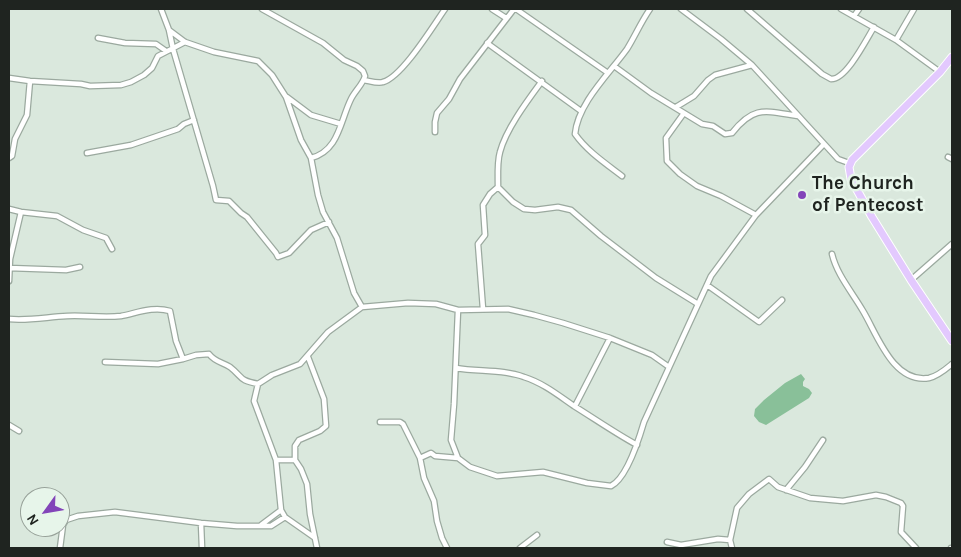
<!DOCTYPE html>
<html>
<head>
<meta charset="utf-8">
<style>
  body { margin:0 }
  #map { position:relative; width:961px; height:557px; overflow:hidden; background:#dae8dd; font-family:Karla,sans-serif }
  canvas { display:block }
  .frame { position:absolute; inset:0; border:10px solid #1f2420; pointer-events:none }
  .north { position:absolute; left:20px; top:487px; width:50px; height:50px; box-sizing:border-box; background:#e7f5ea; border:1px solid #97a199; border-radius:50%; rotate:238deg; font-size:14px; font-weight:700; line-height:20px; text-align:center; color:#1f2420 }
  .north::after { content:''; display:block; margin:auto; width:18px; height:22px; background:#8344b9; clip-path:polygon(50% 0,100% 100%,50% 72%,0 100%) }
</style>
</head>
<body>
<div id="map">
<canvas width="961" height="557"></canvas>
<div class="frame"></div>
<div class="north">N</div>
</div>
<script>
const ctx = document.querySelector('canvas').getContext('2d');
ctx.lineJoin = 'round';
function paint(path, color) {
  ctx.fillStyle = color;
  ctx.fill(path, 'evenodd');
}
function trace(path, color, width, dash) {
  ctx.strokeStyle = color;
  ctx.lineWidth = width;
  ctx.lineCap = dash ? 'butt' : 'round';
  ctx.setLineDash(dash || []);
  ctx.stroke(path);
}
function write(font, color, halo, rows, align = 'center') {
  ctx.font = font + ' Karla,sans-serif';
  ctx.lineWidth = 5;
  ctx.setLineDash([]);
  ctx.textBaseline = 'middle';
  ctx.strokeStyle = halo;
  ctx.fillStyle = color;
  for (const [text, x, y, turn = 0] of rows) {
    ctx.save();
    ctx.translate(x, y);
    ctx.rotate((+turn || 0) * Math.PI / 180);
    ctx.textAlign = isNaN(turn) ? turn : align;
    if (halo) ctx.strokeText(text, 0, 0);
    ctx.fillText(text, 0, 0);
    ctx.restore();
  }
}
paint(new Path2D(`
  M801,374L805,379L803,382V386L809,389L812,393L809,398L766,425L759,422L754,416L755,409L764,400L785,383Z`), '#89c099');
const minor = new Path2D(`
  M161,9L169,30L185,42L214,52L258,61L272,75L286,97L301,140L311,158
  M262,9L323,43L344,60L357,66L363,71L365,76C363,84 355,91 351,99C340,121 339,151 311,158L318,195L323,212L337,238L354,293L362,307
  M492,9L506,18
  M516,9L608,73
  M681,9L721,39L752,65L838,159L849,163
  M747,9L822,74L831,79C846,80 866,40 874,27
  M841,9L896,40L940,72
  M854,16L859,9
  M169,30L173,49L213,186L216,200L229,201L241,213L247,217L276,253L278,257L289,253L311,230L329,222
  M98,38L125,43L156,44L166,51
  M896,40L914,9
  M487,43L581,111
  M614,66L651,93L702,124L713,126L725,134L732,133C754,105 765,111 798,116
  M9,78L30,81L81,84L90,86L121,85L131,82L144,75L152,68L158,56L185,42
  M364,80C370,81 378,84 383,82C402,77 433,26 445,9
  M542,81C528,100 506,129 500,152C497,162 498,176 498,187L513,202L524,209L535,210L558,207L571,210L601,236L656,278L698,304
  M287,97L311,115L341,124
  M676,107L694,96L708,80L715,75L752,65
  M684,113L666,138L667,161L680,174L697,186L721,196L756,215
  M435,132V122L437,113L449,99L460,79L514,9
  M87,153L131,145L178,129L184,124L194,120
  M948,157L952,159
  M9,158L12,156L15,139L27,115L30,81
  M622,176C605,163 587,151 575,134C578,103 609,74 627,49C635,36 641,22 650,9
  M9,209L21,212L57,216L83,230L106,238L112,249
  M832,254C837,275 852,292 863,311C877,334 893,384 929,378C938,376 946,369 952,364
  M9,268L66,270L80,267
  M911,280L952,244
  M9,281L10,259L21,212
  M707,285L759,322L782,300
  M483,309L478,244L485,235L483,205L490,194L498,187
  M458,310L454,404L451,440L458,458L470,467L497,476L543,472L587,483L611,486C627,478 639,439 644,422L711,276L756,215L824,144
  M9,319C28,321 47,317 67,316C85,315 103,318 121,316C137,313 153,306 170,311L176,341L183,359L196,355L209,354C215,362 222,362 230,367C244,378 238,380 258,384L272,375L300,364L328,332L362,307L408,303L436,304L458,310L508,309L534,315L563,323L610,338L652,355L669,367
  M308,357L324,399L326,426L320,431L299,440L295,446V460L301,469L307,484L310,514L317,548
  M105,362L158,364L183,359
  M456,368C478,372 503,369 524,377C543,383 558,395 574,406C595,419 615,433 637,445
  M258,384L254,401L276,460L281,510L285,517
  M575,406L610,338
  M380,422H400L403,424L420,458
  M9,425L19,431
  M276,460H295
  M786,490L805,467L823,440
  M201,523L202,548
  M261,525L281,510
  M730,540L737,508L749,494L769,479L778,487L810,498L843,501L876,495L886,497L901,503L903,506L901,532L916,548
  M667,542L681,545L718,539L730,540L732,548
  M60,548L63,525L66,520L78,516L115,512L201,523L237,526H271L285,517L315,538
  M447,548L442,538L437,521L434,501L424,478L420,458L431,453L435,456L458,458
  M520,548L537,535
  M951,548H952`);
const primary = new Path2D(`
  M952,57L940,72L852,160L849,167L851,179L872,217L911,280L952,341`);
trace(minor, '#9ba99f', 7);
trace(primary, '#fff', 9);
trace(minor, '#fff', 4.5);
trace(primary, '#e3c9fe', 7);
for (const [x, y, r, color] of [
  [802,195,5,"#8344b9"]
]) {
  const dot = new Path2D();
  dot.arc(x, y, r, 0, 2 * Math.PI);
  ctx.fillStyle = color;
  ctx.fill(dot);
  trace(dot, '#e7f5ea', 2);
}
write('bold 19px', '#1f2420', '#e7f5ea', [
  ["The Church",812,184],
  ["of Pentecost",812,206]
], 'left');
</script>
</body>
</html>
